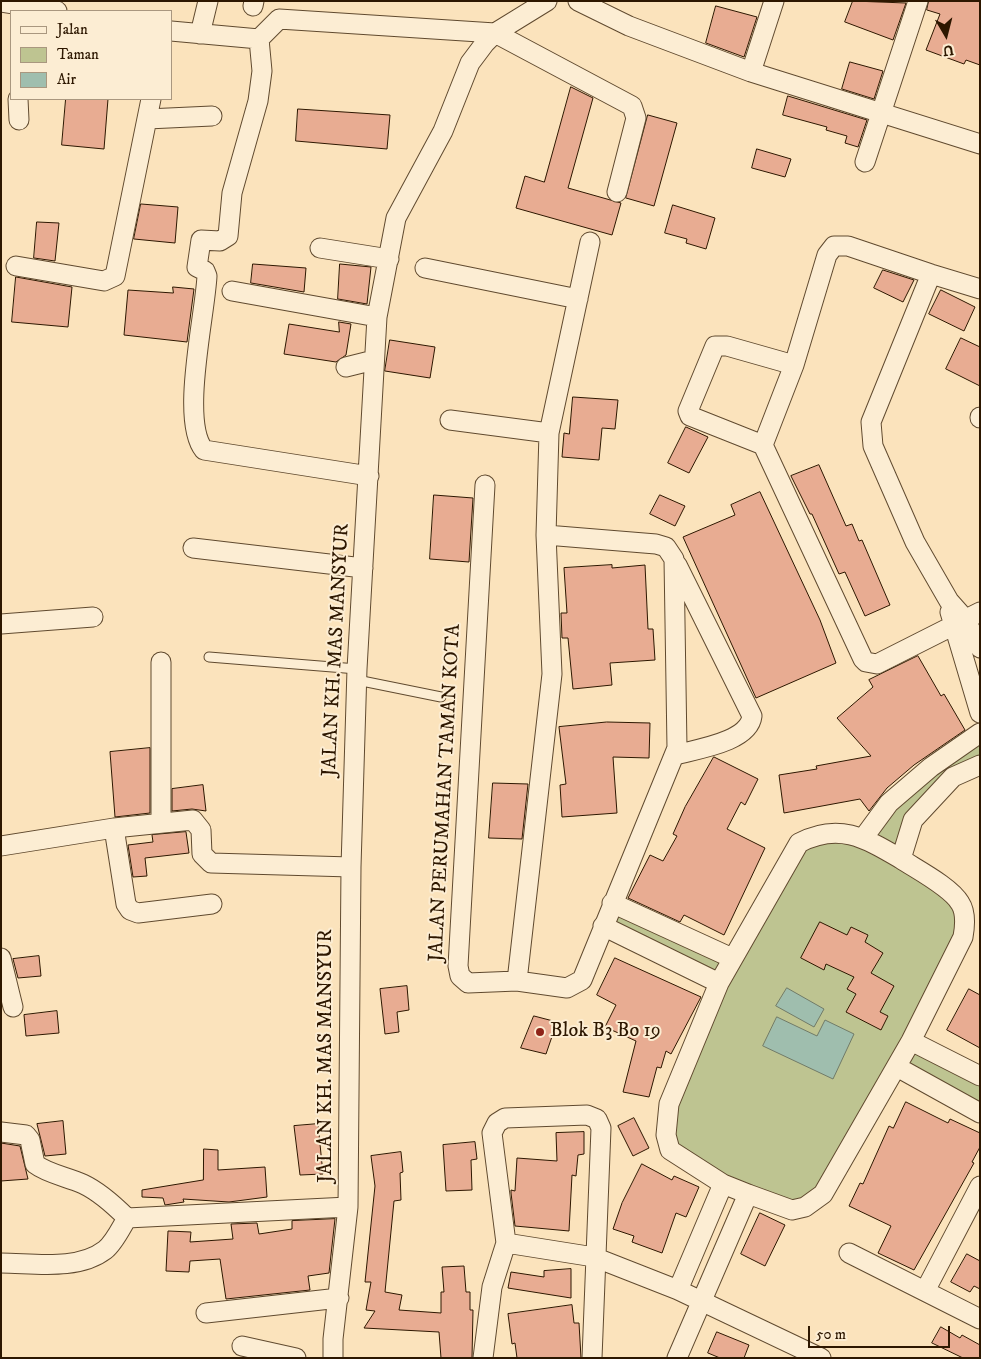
<!DOCTYPE html>
<html>
<head>
<meta charset="utf-8">
<style>
  body { margin:0 }
  #map { position:relative; width:981px; height:1359px; overflow:hidden; background:#fbe3bc; font-family:"IM FELL DW Pica",serif }
  canvas { display:block }
  .frame { position:absolute; inset:0; border:2px solid #2d1700; pointer-events:none }
  .legend { position:absolute; left:10px; top:10px; width:162px; height:90px; box-sizing:border-box; background:#fcedd3; border:1px solid #a9977f; margin:0; padding:6px 9px; list-style:none; font-size:15px; color:#2d1700 }
  .legend li { display:flex; align-items:center; gap:10px; height:25px }
  .legend b { width:25px; border:1px solid #a9977f }
  .north { position:absolute; left:921px; top:10px; width:50px; height:50px; -webkit-text-stroke:4px #fcedd3; paint-order:stroke; rotate:172deg; font-size:14px; font-weight:700; line-height:20px; text-align:center; color:#2d1700 }
  .north::after { content:''; display:block; margin:auto; width:18px; height:22px; background:#2d1700; clip-path:polygon(50% 0,100% 100%,50% 72%,0 100%) }
  .scale { position:absolute; left:808px; top:1326px; width:142px; height:22px; box-sizing:border-box; border:2px solid #2d1700; border-top:0; padding-left:6px; font-size:15px; line-height:18px; white-space:nowrap; color:#2d1700; -webkit-text-stroke:4px #fcedd3; paint-order:stroke }
</style>
</head>
<body>
<div id="map">
<canvas width="981" height="1359"></canvas>
<div class="frame"></div>
<ul class="legend">
<li><b style="height:6px;background:#fcedd3"></b>Jalan</li>
<li><b style="height:14px;background:#bec491"></b>Taman</li>
<li><b style="height:14px;background:#9fbeae"></b>Air</li>
</ul>
<div class="north">U</div>
<div class="scale">50 m</div>
</div>
<script>
const ctx = document.querySelector('canvas').getContext('2d');
ctx.lineJoin = 'round';
function paint(path, color) {
  ctx.fillStyle = color;
  ctx.fill(path, 'evenodd');
}
function trace(path, color, width, dash) {
  ctx.strokeStyle = color;
  ctx.lineWidth = width;
  ctx.lineCap = dash ? 'butt' : 'round';
  ctx.setLineDash(dash || []);
  ctx.stroke(path);
}
function write(font, color, halo, rows, align = 'center') {
  ctx.font = font + ' "IM FELL DW Pica",serif';
  ctx.lineWidth = 4;
  ctx.setLineDash([]);
  ctx.textBaseline = 'middle';
  ctx.strokeStyle = halo;
  ctx.fillStyle = color;
  for (const [text, x, y, turn = 0] of rows) {
    ctx.save();
    ctx.translate(x, y);
    ctx.rotate((+turn || 0) * Math.PI / 180);
    ctx.textAlign = isNaN(turn) ? turn : align;
    if (halo) ctx.strokeText(text, 0, 0);
    ctx.fillText(text, 0, 0);
    ctx.restore();
  }
}
paint(new Path2D(`
  M980,733V765L913,820L901,858L964,913L912,1040L980,1076V1113L897,1067L805,1207L748,1194L666,1135L719,983L603,926L612,903L732,958L799,843L864,837Z`), '#bec491');
const water = new Path2D(`
  M787,988L824,1009L814,1027L776,1006Z
  M777,1017L817,1036L825,1020L854,1034L833,1079L763,1046Z`);
paint(water, '#9fbeae');
trace(water, '#717b68', 1);
const building = new Path2D(`
  M853,1L906,3L893,40L845,22Z
  M929,1H980V65L966,60L964,64L926,50L940,14L927,10Z
  M716,6L757,17L744,57L706,43Z
  M850,62L883,71L874,99L842,89Z
  M571,87L593,98L568,188L621,203L612,235L516,208L525,176L544,182Z
  M788,96L867,120L858,147L845,143L847,136L826,130L827,127L783,115Z
  M66,99H108L104,149L62,145Z
  M298,109L390,115L387,149L296,141Z
  M648,115L677,123L654,206L626,198Z
  M757,149L791,159L785,177L752,168Z
  M141,204L178,207L175,243L134,239Z
  M673,205L715,218L706,249L686,243L687,239L665,233Z
  M37,222L59,223L55,261L34,258Z
  M253,264L306,268L304,292L251,283Z
  M340,264L371,267L367,304L338,299Z
  M883,270L914,280L903,302L874,288Z
  M16,277L72,287L68,327L12,322Z
  M173,287L194,289L187,342L124,335L128,290L173,293Z
  M941,290L975,307L964,331L929,314Z
  M339,322L351,324L346,355L336,362L284,354L289,324L339,332Z
  M961,338L980,347V386L946,369Z
  M390,340L435,347L430,378L385,371Z
  M573,397L618,400L615,429L602,428L599,460L562,457L564,433L569,434Z
  M686,427L708,437L689,473L668,463Z
  M819,465L846,526L852,524L859,541L862,540L890,605L865,616L845,572L839,574L812,514H810L791,476Z
  M760,492L820,620L836,663L756,698L683,537L735,515L731,505Z
  M434,495L473,498L469,562L430,559Z
  M660,495L685,506L675,526L650,514Z
  M612,565V568L645,565L648,629H653L655,660L610,663L612,685L573,689L568,638H562L561,613H567L564,568Z
  M918,656L941,696L944,694L965,730L914,765L887,788L869,811L860,799L784,813L779,775L817,769L816,766L871,756L837,718L873,687L869,680Z
  M607,722L650,723L649,758L613,757L617,813L562,817L560,785L566,784L559,727Z
  M150,748V813L115,817L110,752Z
  M714,757L758,779L745,805L741,802L727,829L765,848L724,935L684,915L680,922L628,898L650,855L663,861L677,836L673,834L685,807Z
  M493,783L528,784L522,839L489,838Z
  M203,785L206,811L192,809L172,811V789Z
  M186,832L189,853L145,858L147,876L133,877L128,845L153,842L152,835Z
  M820,922L847,935L851,927L868,935L865,942L883,953L871,973L894,986L880,1012L888,1016L881,1030L846,1012L856,994L847,989L854,977L826,964L824,970L801,958Z
  M39,956L41,976L18,978L13,959Z
  M615,958L701,997L671,1054L666,1051L661,1068L657,1067L649,1097L623,1092L636,1041L605,1027L616,1005L597,995Z
  M407,986L409,1010L397,1012L399,1032L385,1034L380,989Z
  M969,989L980,995V1048L947,1030Z
  M57,1011L59,1033L26,1036L24,1015Z
  M534,1016L557,1022L546,1054L521,1048Z
  M906,1102L948,1123L950,1119L980,1133V1147L972,1162L974,1163L914,1270L878,1253L891,1226L849,1206L860,1183L863,1184L889,1126L893,1128Z
  M634,1118L649,1148L633,1156L618,1126Z
  M63,1121L66,1154L45,1156L37,1124Z
  M318,1124L323,1174L300,1175L294,1126Z
  M584,1132V1154L578,1155L576,1176L572,1175L569,1231L515,1226L511,1193V1190L515,1191L517,1158L557,1161L556,1133Z
  M475,1142L477,1159L471,1160L472,1190L446,1191L443,1145Z
  M1,1143L20,1146L28,1179L1,1181Z
  M204,1149L218,1150V1170L265,1167L267,1197L229,1202L183,1199L184,1202L165,1205L163,1198L142,1197V1190L203,1180Z
  M401,1152L403,1172L400,1173L401,1200L394,1201L385,1292L402,1295L399,1310L441,1313V1292H444L442,1267L464,1266L466,1292H470V1310H473L472,1358H441L439,1332L364,1328L375,1311L366,1310L371,1282H365L375,1186L371,1156Z
  M642,1164L672,1180L674,1176L699,1187L686,1217L676,1213L662,1253L632,1242L634,1236L613,1229L622,1203Z
  M760,1213L785,1225L765,1266L741,1254Z
  M335,1219L329,1273L308,1276L310,1290L226,1299L220,1259L190,1261L189,1272L166,1271L168,1231L191,1232L190,1242L233,1239L231,1224L257,1223L259,1234L292,1229V1221Z
  M967,1254L980,1261V1289L974,1286L970,1292L951,1282Z
  M571,1269V1298L508,1288L511,1272L544,1277V1271Z
  M572,1305L574,1323H579L581,1358H517L515,1343L512,1344L508,1314Z
  M941,1327L960,1338L962,1335L980,1345V1358H963L932,1343Z
  M717,1332L749,1345L744,1358H720L708,1353Z`);
paint(building, '#e8ac92');
trace(building, '#2d1700', 1);
const lane = new Path2D(`
  M209,657L357,669
  M357,680L441,697`);
const street = new Path2D(`
  M578,1L629,26L751,72L980,144
  M1,2L57,11
  M253,6L254,1
  M171,31L259,39L279,19L495,33L632,106L636,118L617,192
  M200,34L208,1
  M259,39L262,71L258,101L232,193L228,236L220,241L201,240L197,267L205,271L207,276C205,316 180,421 204,450L369,476
  M751,72L774,1
  M18,99L19,120
  M147,119L212,116
  M865,162L918,1
  M320,248L389,259
  M16,266L104,281L115,276L151,99
  M425,268L578,299
  M931,274L871,422L873,446L915,542L949,601L965,619L980,648
  M232,291L377,317
  M794,365L727,346H715L688,411L690,416L763,445L863,659L866,662L877,664L980,612
  M346,367L374,360
  M980,417V418
  M450,420L549,433
  M763,445L794,365L827,255L834,246H848L931,274L980,289
  M485,485L458,966L460,976L468,983L517,981L567,988L582,980L677,748L674,559L666,547L656,544L546,535
  M193,548L363,568
  M950,612L980,713
  M1,624L93,617
  M675,755C697,749 749,742 752,716L677,565
  M161,822V662
  M114,828L126,904L130,910L138,913L212,904
  M864,837L889,803L931,767L980,733
  M1,846L114,828L193,820L201,830L202,854L211,863L351,867
  M901,859C865,838 839,822 799,843L719,983L669,1104L666,1135L670,1150L723,1184L748,1194L792,1210L805,1207L823,1194L911,1041L963,937C965,926 966,912 960,903C951,887 916,869 901,859L913,820L953,777L980,765
  M612,903L732,958
  M603,926L719,983
  M1,958L13,1007
  M517,981L552,674L546,535L549,433L590,242
  M911,1041L980,1076
  M897,1067L980,1113
  M1,1132L26,1135L30,1140L35,1164C48,1174 68,1177 83,1184C100,1192 114,1205 127,1218
  M506,1243L594,1257L678,1290L821,1358
  M849,1253L980,1319
  M1,1263C33,1263 78,1271 105,1250C114,1243 121,1228 127,1218L348,1207
  M678,1290L723,1184
  M925,1291L980,1186
  M206,1313L339,1298
  M242,1346L296,1358
  M333,1358V1339L348,1207L351,867L357,669L377,317L396,218L443,131L470,63L485,43L495,33L547,1
  M483,1358L492,1287L506,1243L492,1133L497,1123L505,1118L587,1115L597,1119L601,1128L592,1358
  M677,1358L748,1194`);
trace(lane, '#604a2f', 11);
trace(street, '#604a2f', 21);
trace(lane, '#fcedd3', 9);
trace(street, '#fcedd3', 19);
for (const [x, y, r, color] of [
  [540,1032,5,"#8f2418"]
]) {
  const dot = new Path2D();
  dot.arc(x, y, r, 0, 2 * Math.PI);
  ctx.fillStyle = color;
  ctx.fill(dot);
  trace(dot, '#fcedd3', 2);
}
write('20px', '#2d1700', '#fcedd3', [
  ["JALAN KH. MAS MANSYUR",337,650,-87],
  ["JALAN PERUMAHAN TAMAN KOTA",446,793,-87],
  ["JALAN KH. MAS MANSYUR",327,1056,-90]
]);
write('20px', '#2d1700', '#fcedd3', [
  ["Blok B3 Bo 19",550,1032]
], 'left');
</script>
</body>
</html>
